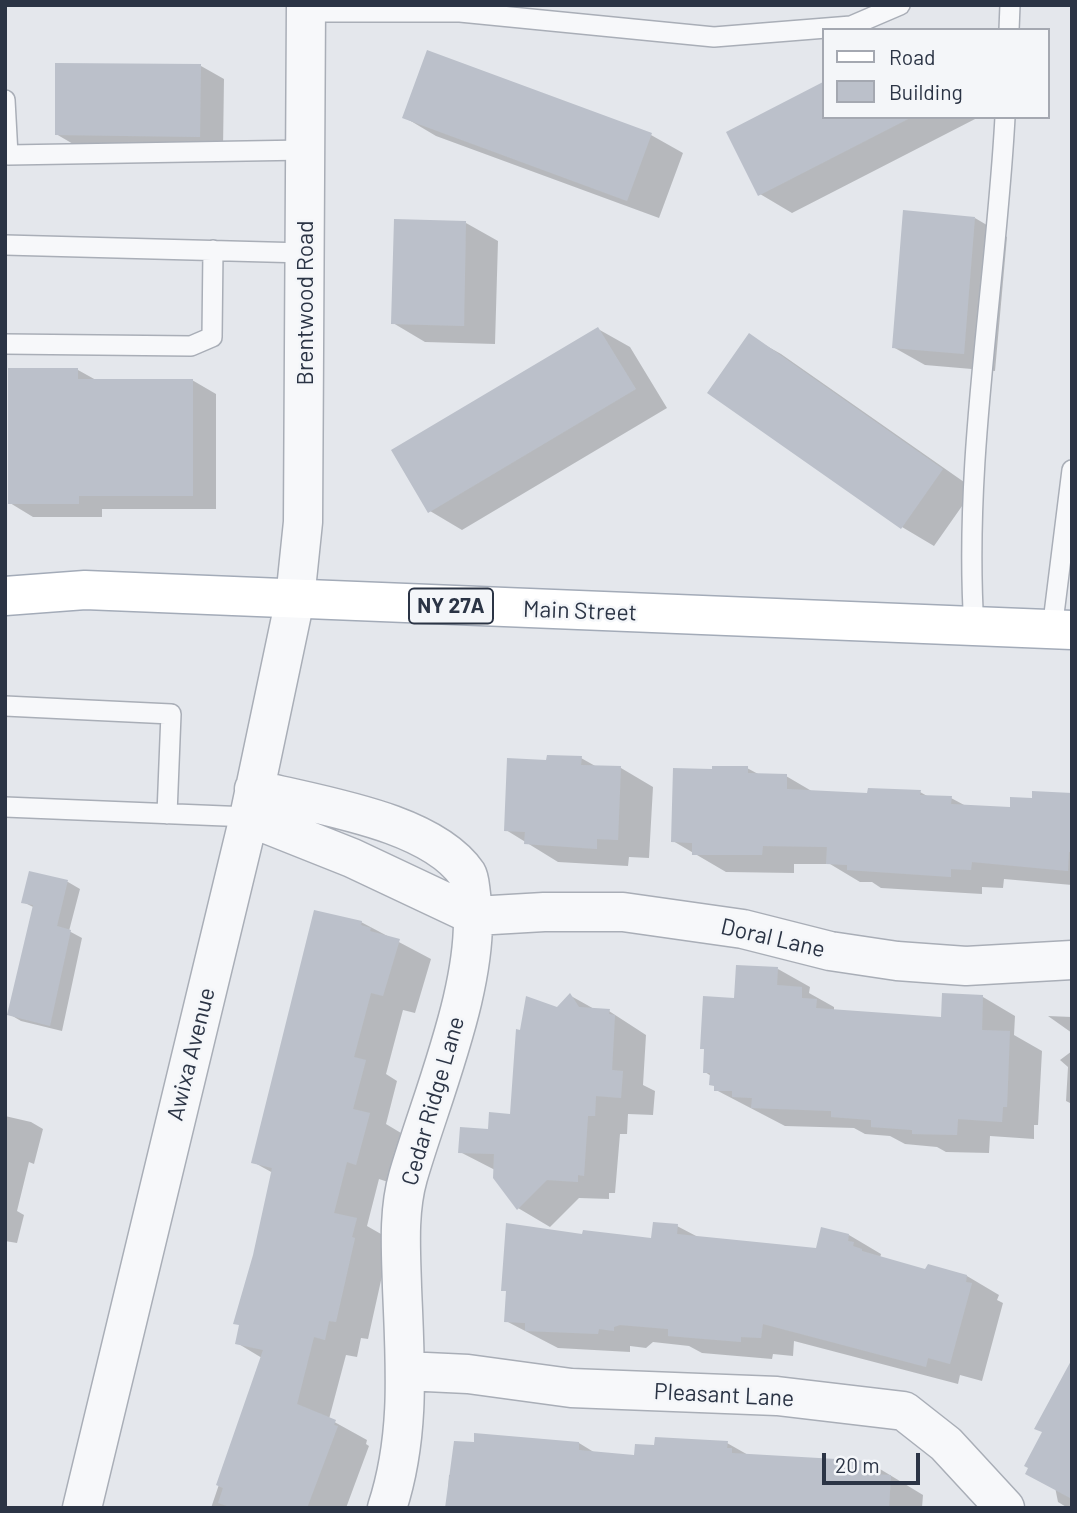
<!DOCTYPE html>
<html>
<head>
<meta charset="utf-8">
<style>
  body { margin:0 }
  #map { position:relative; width:1077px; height:1513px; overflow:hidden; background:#e4e7ec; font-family:Barlow,sans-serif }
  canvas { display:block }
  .frame { position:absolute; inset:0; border:7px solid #2b3445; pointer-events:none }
  .legend { position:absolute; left:822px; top:28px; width:228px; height:91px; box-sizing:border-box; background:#f4f6f9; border:2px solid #a4a8b1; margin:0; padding:9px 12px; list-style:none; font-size:21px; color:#2b3445 }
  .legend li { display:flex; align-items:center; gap:14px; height:35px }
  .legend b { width:35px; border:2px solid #a4a8b1 }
  .scale { position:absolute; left:822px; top:1453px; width:98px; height:32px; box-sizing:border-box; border:4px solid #2b3445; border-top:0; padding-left:9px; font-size:21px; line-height:24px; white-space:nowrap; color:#2b3445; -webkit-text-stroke:5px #f4f6f9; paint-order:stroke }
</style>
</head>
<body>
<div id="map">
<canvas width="1077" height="1513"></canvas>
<div class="frame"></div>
<ul class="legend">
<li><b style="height:9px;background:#fff"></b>Road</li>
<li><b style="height:19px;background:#bbc0ca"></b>Building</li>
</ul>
<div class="scale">20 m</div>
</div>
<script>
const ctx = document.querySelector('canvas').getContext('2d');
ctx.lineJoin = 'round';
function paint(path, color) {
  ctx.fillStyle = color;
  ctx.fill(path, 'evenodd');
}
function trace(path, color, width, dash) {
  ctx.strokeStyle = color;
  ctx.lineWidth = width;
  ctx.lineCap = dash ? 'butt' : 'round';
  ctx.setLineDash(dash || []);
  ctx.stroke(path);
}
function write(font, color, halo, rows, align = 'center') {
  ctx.font = font + ' Barlow,sans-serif';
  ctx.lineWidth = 5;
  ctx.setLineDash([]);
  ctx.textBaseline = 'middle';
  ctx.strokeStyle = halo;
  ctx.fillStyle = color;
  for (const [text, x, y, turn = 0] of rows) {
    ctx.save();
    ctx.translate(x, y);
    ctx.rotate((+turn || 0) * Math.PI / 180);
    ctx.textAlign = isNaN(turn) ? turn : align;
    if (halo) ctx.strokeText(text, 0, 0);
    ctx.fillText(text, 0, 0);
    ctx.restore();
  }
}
paint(new Path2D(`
  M201,66L224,79L223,149L80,148L56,134Z
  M823,84V117H979L792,213L760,194L728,132Z
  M404,117L651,135L683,153L659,218L436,136Z
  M975,218L1007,237L995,371L925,365L893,347Z
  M466,223L498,241L495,344L425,342L393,323Z
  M598,329L630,347L667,408L462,530L430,511Z
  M749,336L781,354L974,489L934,546L902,527Z
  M78,370L96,380H192L216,394V509H102V517H33L10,503Z
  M581,758L597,767L621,768L653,787L649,858L629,857L628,866L558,862L506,830L548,762Z
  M747,768L760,775L786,776L815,793L869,795L920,792L929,797L951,798L966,806L1011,809L1034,800L1072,795V885L1004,879L1003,888L982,887V894L881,888L872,882H860L830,864H794V873L726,872L673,841L675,770Z
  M30,873L68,882L80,889L69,931L82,938L62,1031L21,1021L9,1014L35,908L23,902Z
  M316,912L361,922L431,959L415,1013L403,1010L386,1074L397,1081L386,1124L401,1133L388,1182L379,1179L367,1226L388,1238L386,1258L368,1339L361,1338L357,1357L346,1355L329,1419L367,1440L366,1444L369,1446L346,1508H211L262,1358L237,1343L273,1173L253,1162Z
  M778,969L810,987L809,993L834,1007V1011L943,1019L944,995L983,997L1015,1016L1014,1035L1042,1051L1038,1125H1034V1139L990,1136L989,1153L946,1152L937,1147L905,1144L890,1136L865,1134L854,1128L785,1126L716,1090L711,1076L705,1072L736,1000Z
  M571,996L596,1010L609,1011L646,1035L643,1085L655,1091L653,1115L628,1114L627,1134H620L615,1193H609V1199L579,1198L550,1227L518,1208L495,1170L460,1152L512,1116L521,1031L557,1009Z
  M1048,1016L1072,1017V1033Z
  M1072,1051V1104L1066,1101L1068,1067L1060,1060Z
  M5,1116L31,1122L43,1129L34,1164L29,1162L17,1211L24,1215L17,1243L5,1241Z
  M677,1226L698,1237L817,1250L849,1235L881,1254L880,1258L926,1270L967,1276L999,1295L997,1300L1003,1303L982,1381L960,1375L958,1384L794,1341L793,1356L773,1354L772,1359L702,1353L689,1346L653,1342L646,1348L630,1346V1352L558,1348L506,1321L508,1292L503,1290L584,1236L653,1240Z
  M1072,1363V1508H1068L1058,1502L1044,1432Z
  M579,1443L597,1454L636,1457L727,1443L750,1456L870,1463L923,1495L922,1508H447L449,1475Z`), '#0003');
paint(new Path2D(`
  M427,50L652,133L627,201L402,118Z
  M55,63L201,64L200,137L55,135Z
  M823,82V117H912L758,196L726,132Z
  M903,210L975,217L964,354L892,348Z
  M394,219L466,221L464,326L391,324Z
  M598,327L636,389L428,513L391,450Z
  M749,333L943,469L901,529L707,393Z
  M8,368H78V379H193V496H79V504H8Z
  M547,755L582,756L581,765L621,766L618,840L597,839V849L524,844L525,832L504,831L507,758L546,760Z
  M712,766H748V773L787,774V789L867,793L868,788L921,790L920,795L952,796L951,804L1010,807V797L1032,798V791L1072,793V852H1069L1068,871L972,862L971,870L951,869V877L847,870V865L826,864L827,847L763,846L762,855H692V843L671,842L673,768L712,769Z
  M29,871L68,880L57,926L71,930L50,1026L7,1015L33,905L21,903Z
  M314,910L362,921L361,925L371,928L370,931L400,939L383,996L371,993L354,1057L366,1060L353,1109L370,1113L356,1165L347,1162L334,1213L357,1218L352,1237L355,1238L336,1322L329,1321L325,1340L314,1337L297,1404L336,1420L334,1425L338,1426L307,1508H233L218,1503L223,1488L216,1485L263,1350L235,1344L239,1325L233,1324L253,1255L272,1168L251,1163Z
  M736,965L778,967L777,985L802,987V998L817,999L816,1008L941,1017L942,993L983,995L982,1030L1010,1031L1007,1107H1003L1002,1122L958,1119L957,1135L912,1134V1130L871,1127V1120L831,1117V1111L751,1108L752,1098L732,1097V1091H714V1086L709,1085L710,1073H703L704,1049H700L703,996L734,998Z
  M570,993L579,1007L610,1009L609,1014L615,1015L612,1070L623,1071L621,1098L596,1096L595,1116H588L584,1176L578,1175V1182L547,1180L517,1210L493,1178L494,1154L458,1153L460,1127L488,1129L489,1112L510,1114L516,1029L520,1030L526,996L557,1007Z
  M653,1222L678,1224L677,1234L816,1248L821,1227L849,1234L848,1241L854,1242L853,1246L862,1249V1251L925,1269L928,1264L967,1275L966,1282L972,1283L950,1364L928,1358L926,1367L763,1324L761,1338L741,1337V1342L668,1336V1329L620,1325L614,1327V1331L599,1329L598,1334L525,1331V1323L504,1322L506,1291H501L506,1223L582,1234L583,1230L651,1238Z
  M1072,1359V1499L1025,1474L1028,1468L1024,1466L1042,1432L1034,1429Z
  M474,1433L579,1442V1450L634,1455L635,1444L654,1445L655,1437L728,1441L727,1448H732V1453L871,1461L870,1474L891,1475L889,1508H445L454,1441L474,1442Z`), '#bbc0ca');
const service = new Path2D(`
  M306,12H460L714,37L851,26L900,5
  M1009,30L1010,5
  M5,100L8,155L306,150
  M5,245L305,253
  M5,344L191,346L212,337L213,250
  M974,628C963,458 996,287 1005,117
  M1052,630L1072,470
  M5,706L171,714L167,814
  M5,807L249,817`);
const minor = new Path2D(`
  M254,789C315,805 430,820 467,874C470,879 470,888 471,894C484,976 431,1097 408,1177C398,1212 401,1251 402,1287C405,1363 411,1435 387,1508
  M249,817L352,858L475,916L544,912H623L743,929L830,951L897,961L966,966L1072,960
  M405,1371L468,1374L571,1388L777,1396L904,1411L946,1444L1005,1508
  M82,1508L249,817L295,599`);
const tertiary = new Path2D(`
  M295,599L303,522L306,5`);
const primary = new Path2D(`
  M5,596L85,590L1072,630`);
trace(service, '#a9aeb7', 22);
trace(minor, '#a9aeb7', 41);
trace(tertiary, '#a9aeb7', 41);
trace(primary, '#a3abb8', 41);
trace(service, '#f7f8fa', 19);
trace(minor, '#f7f8fa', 38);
trace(tertiary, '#f7f8fa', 38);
trace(primary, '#fff', 38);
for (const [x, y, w] of [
  [451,606,84]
]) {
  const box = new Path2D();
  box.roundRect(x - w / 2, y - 17.5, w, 35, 5);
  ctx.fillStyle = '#f4f6f9';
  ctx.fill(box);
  trace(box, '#2b3445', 2);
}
write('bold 21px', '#2b3445', null, [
  ["NY 27A",451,606]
]);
write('23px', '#2b3445', '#f4f6f9', [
  ["Brentwood Road",305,303,-90],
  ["Main Street",580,611,2],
  ["Doral Lane",773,938,13],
  ["Awixa Avenue",191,1054,-76],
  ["Cedar Ridge Lane",433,1101,-74],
  ["Pleasant Lane",724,1395,3]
]);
</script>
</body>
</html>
